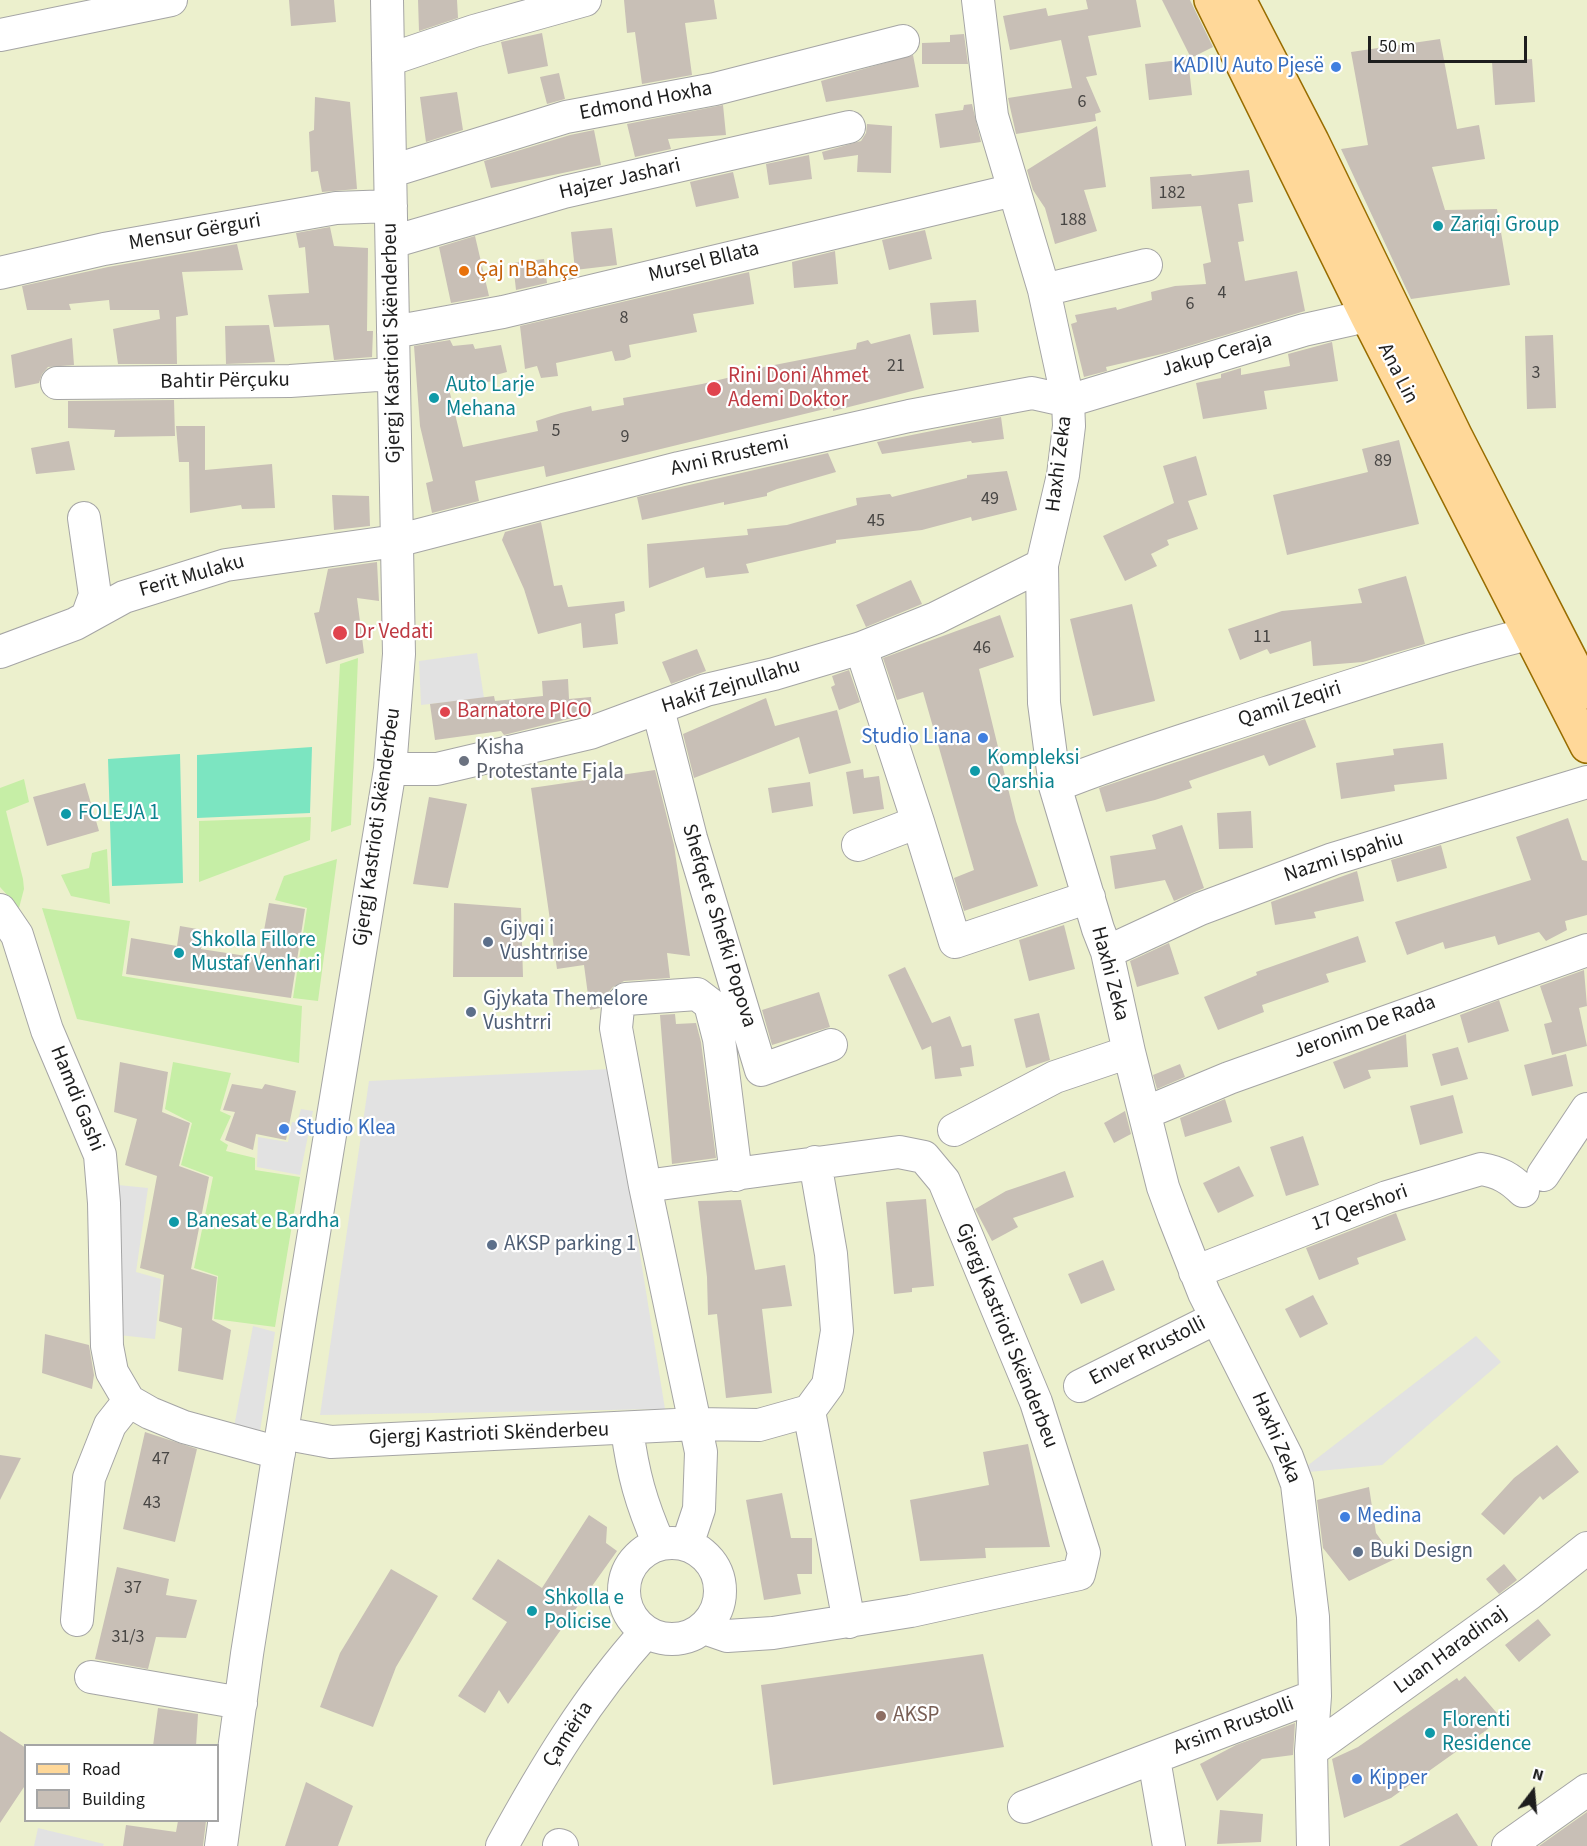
<!DOCTYPE html>
<html>
<head>
<meta charset="utf-8">
<style>
  body { margin:0 }
  #map { position:relative; width:1587px; height:1846px; overflow:hidden; background:#f0ece4; font-family:"Source Sans 3",sans-serif }
  canvas { display:block }
  .legend { position:absolute; left:24px; top:1744px; width:195px; height:78px; box-sizing:border-box; background:#fff; border:2px solid #a5a5a5; margin:0; padding:8px 10px; list-style:none; font-size:18px; color:#1e1e1e }
  .legend li { display:flex; align-items:center; gap:12px; height:30px }
  .legend b { width:30px; border:2px solid #a5a5a5 }
  .north { position:absolute; left:1503px; top:1762px; width:60px; height:60px; -webkit-text-stroke:4px #fff; paint-order:stroke; rotate:16deg; font-size:16px; font-weight:700; line-height:24px; text-align:center; color:#1e1e1e }
  .north::after { content:''; display:block; margin:auto; width:21px; height:27px; background:#1e1e1e; clip-path:polygon(50% 0,100% 100%,50% 72%,0 100%) }
  .scale { position:absolute; left:1368px; top:36px; width:159px; height:27px; box-sizing:border-box; border:3px solid #1e1e1e; border-top:0; padding-left:8px; font-size:18px; line-height:21px; white-space:nowrap; color:#1e1e1e; -webkit-text-stroke:4px #fff; paint-order:stroke }
</style>
</head>
<body>
<div id="map">
<canvas width="1587" height="1846"></canvas>
<ul class="legend">
<li><b style="height:8px;background:#ffd899"></b>Road</li>
<li><b style="height:16px;background:#c8bfb6"></b>Building</li>
</ul>
<div class="north">N</div>
<div class="scale">50 m</div>
</div>
<script>
const ctx = document.querySelector('canvas').getContext('2d');
ctx.lineJoin = 'round';
function paint(path, color) {
  ctx.fillStyle = color;
  ctx.fill(path, 'evenodd');
}
function trace(path, color, width, dash) {
  ctx.strokeStyle = color;
  ctx.lineWidth = width;
  ctx.lineCap = dash ? 'butt' : 'round';
  ctx.setLineDash(dash || []);
  ctx.stroke(path);
}
function write(font, color, halo, rows, align = 'center') {
  ctx.font = font + ' "Source Sans 3",sans-serif';
  ctx.lineWidth = 4.5;
  ctx.setLineDash([]);
  ctx.textBaseline = 'middle';
  ctx.strokeStyle = halo;
  ctx.fillStyle = color;
  for (const [text, x, y, turn = 0] of rows) {
    ctx.save();
    ctx.translate(x, y);
    ctx.rotate((+turn || 0) * Math.PI / 180);
    ctx.textAlign = isNaN(turn) ? turn : align;
    if (halo) ctx.strokeText(text, 0, 0);
    ctx.fillText(text, 0, 0);
    ctx.restore();
  }
}
paint(new Path2D(`
  M0,0H1587V1846H0ZM26,1746H218V1820H26Z`), '#ecf0cd');
paint(new Path2D(`
  M358,658L351,825L331,832L340,664Z
  M24,779L29,802L6,811L23,879L24,889L19,908L0,887V788Z
  M311,817L310,840L199,882V821Z
  M107,849L110,904L71,896L61,875L89,868L92,853Z
  M337,859L318,1001L293,998L307,908L275,900L284,876Z
  M42,908L130,921L122,976L302,1006L299,1063L77,1019Z
  M173,1062L231,1073L220,1111L231,1116L220,1140L228,1145L226,1151L255,1158V1170L300,1177L275,1327L214,1319L218,1276L194,1268L213,1177L181,1165L192,1123L165,1109Z`), '#c6eea6');
paint(new Path2D(`
  M312,747L310,813L197,818V755Z
  M180,754L183,883L112,886L108,759Z`), '#7ce5c1');
paint(new Path2D(`
  M477,653L484,698L421,705L419,661Z
  M610,1069L665,1409L320,1415L369,1081Z
  M301,1109L313,1111L300,1175L257,1167L258,1137L288,1142L292,1122L297,1123Z
  M118,1185L148,1188L136,1272L161,1279L155,1339L119,1335Z
  M253,1326L275,1332L259,1438L233,1432Z
  M1476,1336L1501,1362L1382,1465L1298,1473Z
  M38,1828L104,1844L103,1846H34Z`), '#e2e2e2');
paint(new Path2D(`
  M289,0H334L336,22L291,26Z
  M418,0H457L458,18L419,31Z
  M624,0H714L717,19L685,23L692,75L642,84L635,32L627,33Z
  M1086,0H1136L1141,27L1088,36L1097,75L1086,77L1101,112L1095,114L1096,121L1016,134L1008,98L1072,88L1061,40L1010,50L1003,16L1046,8L1048,16L1088,9Z
  M1162,0H1190L1213,47L1191,58Z
  M542,33L548,66L508,74L501,42Z
  M964,34L968,64H922V43L950,42V35Z
  M1440,39L1457,129L1479,125L1485,159L1432,167L1445,210L1497,209L1510,285L1411,299L1341,149L1368,145L1351,52Z
  M913,55L919,87L826,102L821,81Z
  M1188,59L1192,95L1149,100L1145,64Z
  M1532,59L1535,102L1495,105L1492,62Z
  M559,73L565,99L547,104L540,77Z
  M457,92L463,130L426,142L420,97Z
  M315,97L350,102L357,189L322,192L318,171L311,172L309,132L314,130Z
  M972,104L981,142L940,148L935,114L963,110L964,105Z
  M723,105L726,135L668,139L671,149L635,157L627,124Z
  M867,124L892,126L891,173L857,172L858,155L824,160L822,152L861,141L866,133Z
  M1097,126L1106,187L1084,190L1097,231L1055,244L1045,208L1033,190L1027,170Z
  M594,130L601,165L491,188L484,161L570,135Z
  M809,155L812,179L769,185L766,164Z
  M1249,170L1253,202L1238,204L1244,241L1238,242L1245,281L1297,271L1305,311L1166,353L1106,367L1107,371L1084,377L1071,324L1077,322L1075,315L1116,307L1117,310L1152,300L1151,292L1175,286L1206,284L1203,264L1211,262L1201,206L1152,209L1150,177L1191,174L1192,176Z
  M733,172L739,198L696,207L690,182Z
  M330,227L334,246L368,248L367,331H373L372,357L334,360L329,325L274,327L268,295L309,293L305,247L299,248L296,233Z
  M612,228L617,265L575,270L571,232Z
  M925,230L932,259L889,270L882,240Z
  M475,236L489,296L451,303L439,247Z
  M237,244L243,270L182,272L188,315L176,317L177,364H118L113,329L160,319L159,310H110L109,300L69,304L71,310H27L22,286L108,267Z
  M835,251L838,284L794,288L792,262Z
  M544,259L547,283L516,290L513,263Z
  M749,272L754,304L693,314L697,332L629,345L631,357L624,360L615,361L612,351L556,363L558,376L541,378L537,366L525,369L520,326Z
  M976,300L979,332L933,335L930,303Z
  M269,325L275,362L226,364L225,326Z
  M910,334L924,388L833,411V407L546,477L544,466L475,481L479,501L432,513L426,483L433,481L420,426L414,346L450,340L453,346L473,344L475,349L501,345L507,372L492,376L493,381L449,389L463,447L538,431L536,421L561,413L591,406L592,411L624,405L623,398L702,384L760,370L759,368L856,349L857,343L868,340L871,344Z
  M1553,335L1556,408L1527,409L1525,336Z
  M72,338L74,365L48,367L42,374L39,383L15,388L11,355Z
  M1332,342L1338,381L1264,391L1267,409L1203,419L1196,383L1221,378V374L1241,368V375L1290,366L1288,354Z
  M174,400L175,436L114,437L115,430L68,428V401Z
  M1001,417L1004,439L972,443L971,441L882,454L877,442Z
  M176,426H205V470L272,464L275,508L242,509L241,505L190,513L189,462H179Z
  M1399,440L1419,524L1287,555L1273,495L1368,472L1362,449Z
  M69,441L75,470L36,474L31,448Z
  M828,453L836,472L777,489L767,493V496L724,505V502L642,520L637,497Z
  M1196,456L1207,495L1188,501L1198,529L1167,540L1169,545L1151,554L1157,566L1125,581L1103,536L1174,503L1163,466Z
  M1007,471L1017,510L972,521L971,517L922,530L836,540V543L746,564L749,573L706,578L704,567L649,588L647,544L748,535L747,529L787,525L857,505L856,498L890,494L892,497L967,478V475Z
  M332,495L369,496L370,526L334,530Z
  M541,522L554,586L562,585L568,607L624,601L625,611L615,614L618,644L583,648L581,623L538,634L524,589L502,540L505,532Z
  M377,562L379,601L357,598L364,653L326,664L314,613L319,612L328,569Z
  M1406,576L1425,644L1363,662L1313,666L1311,641L1270,654L1267,649L1240,660L1228,629L1282,611L1362,603L1358,589Z
  M911,580L922,604L866,627L856,605Z
  M1132,604L1155,701L1093,716L1070,619Z
  M1000,615L1014,657L979,669L1016,821L1038,886L964,911L954,878L974,870L923,692L897,700L883,658Z
  M697,649L706,671L671,684L662,662Z
  M849,670L860,702L839,710L831,687L835,685L832,676Z
  M568,679L569,699L591,697L592,713L504,735L501,731L435,740L430,704L494,696L495,701L543,696L542,681Z
  M766,698L775,726L837,710L851,763L809,774L799,737L694,778L683,734Z
  M1305,719L1316,747L1269,766L1264,755L1189,781L1192,788L1155,800L1106,812L1099,788Z
  M1443,743L1447,779L1394,785L1395,791L1341,799L1336,763L1394,755L1393,749Z
  M863,769L864,778L879,776L884,809L853,814L846,772Z
  M655,770L674,845L690,956L667,953L670,978L624,981L613,987L604,997L600,1008L590,1010L584,965L557,969L531,788Z
  M810,782L813,806L772,813L768,788Z
  M85,783L99,831L47,846L33,797Z
  M429,797L467,804L448,888L413,884Z
  M1251,811L1253,848L1219,849L1217,813Z
  M1568,818L1582,860L1587,861V915L1565,921L1567,930L1546,941L1539,932L1498,945L1495,936L1445,949L1443,942L1407,955L1395,922L1531,880L1516,837Z
  M1182,825L1204,888L1174,901L1165,880L1115,889L1110,856L1156,849L1152,835Z
  M1441,845L1447,868L1397,882L1391,860Z
  M1357,871L1364,901L1314,912L1316,918L1275,925L1271,902Z
  M269,903L305,909L291,998L126,974L131,938L177,946L180,926L203,930L201,949L259,958Z
  M454,903L521,908L523,977H453Z
  M1064,925L1075,969L1029,981L1019,940Z
  M1358,936L1366,962L1326,974L1329,982L1262,1005L1264,1012L1218,1030L1204,997L1257,975L1256,972Z
  M1169,943L1179,974L1137,987L1130,961Z
  M905,967L932,1023L950,1016L962,1047L971,1045L974,1066L960,1068L962,1076L935,1079L931,1046L922,1050L888,975Z
  M1584,970L1587,1006L1579,1008L1587,1046L1552,1055L1544,1024L1552,1022L1540,986Z
  M819,992L830,1027L772,1045L762,1010Z
  M1499,1000L1509,1031L1468,1043L1460,1015Z
  M1039,1013L1050,1060L1026,1068L1014,1019Z
  M675,1014L676,1024L696,1023L701,1042L716,1158L672,1164L660,1015Z
  M1406,1034L1408,1067L1368,1070L1371,1078L1344,1089L1333,1062Z
  M1458,1047L1468,1079L1441,1086L1432,1054Z
  M1566,1054L1573,1086L1532,1096L1524,1065Z
  M120,1062L168,1072L162,1112L190,1123L179,1166L209,1177L191,1269L217,1277L212,1320L231,1330L223,1380L178,1371L182,1328L159,1321L164,1275L140,1268L157,1176L125,1165L137,1119L114,1112Z
  M1180,1064L1185,1077L1157,1089L1153,1075Z
  M232,1084L262,1089L265,1084L296,1091L286,1140L256,1134L253,1150L225,1140L235,1112L223,1110Z
  M1453,1095L1463,1133L1420,1145L1410,1106Z
  M1225,1099L1232,1122L1185,1137L1180,1118Z
  M1125,1111L1131,1134L1114,1143L1104,1123Z
  M1303,1136L1319,1185L1286,1196L1270,1147Z
  M1239,1166L1254,1196L1218,1213L1203,1183Z
  M1065,1171L1074,1197L1013,1218L1018,1227L992,1241L975,1209L1006,1191Z
  M926,1199L934,1286L912,1288V1292L894,1294L886,1202Z
  M741,1200L755,1270L785,1265L792,1306L762,1309L772,1393L726,1398L717,1314L708,1315L707,1277L698,1201Z
  M1396,1213L1406,1240L1357,1258L1359,1264L1319,1280L1306,1248Z
  M1103,1260L1115,1290L1081,1304L1068,1274Z
  M1313,1295L1328,1324L1300,1338L1285,1309Z
  M45,1334L89,1345L94,1375L92,1389L42,1373Z
  M145,1432L197,1449L175,1542L123,1529Z
  M1028,1444L1050,1547L985,1548L986,1558L920,1561L910,1500L989,1485L983,1452Z
  M1557,1445L1579,1472L1543,1500L1540,1496L1504,1535L1481,1514L1514,1478Z
  M0,1455L21,1458L0,1500Z
  M1369,1487L1376,1533L1395,1559L1349,1581L1323,1548L1317,1500Z
  M782,1493L791,1538H812V1574H797L801,1594L764,1600L746,1500Z
  M589,1515L607,1527L606,1543L617,1551L508,1704L499,1690L485,1713L458,1696L507,1622L472,1599L498,1559L542,1588Z
  M1504,1564L1517,1580L1499,1594L1486,1579Z
  M117,1567L169,1579L166,1595L197,1600L186,1638L156,1637L148,1669L95,1659Z
  M391,1569L438,1596L396,1667L373,1727L320,1707L340,1653Z
  M1538,1619L1551,1635L1519,1662L1505,1645Z
  M983,1654L1004,1747L773,1785L761,1685Z
  M1465,1676L1502,1719L1391,1798L1344,1818L1332,1759L1358,1747L1457,1678L1459,1681Z
  M158,1708L198,1714L196,1746H153Z
  M1295,1723L1293,1755L1262,1759L1217,1801L1200,1764L1236,1745Z
  M0,1731L26,1748V1784L0,1823Z
  M306,1782L353,1806L338,1846H285Z
  M1220,1810L1263,1814L1261,1842L1217,1844Z
  M1587,1812V1846H1539Z
  M1457,1813L1478,1846H1399Z
  M178,1821H206L203,1846H123L126,1825L176,1832Z`), '#c8bfb6');
const minor = new Path2D(`
  M978,0L992,116L1044,290L1068,401L1069,426L1063,475L1042,565L1044,703L1055,786L1098,929L1107,952L1129,1052L1163,1187L1174,1217L1204,1293L1287,1457L1297,1484L1313,1617L1315,1696L1311,1751L1313,1846
  M0,35L171,0
  M388,60L474,31L585,0
  M392,171L566,117L715,89L903,41
  M392,242L564,192L849,127
  M0,273L104,249L336,208L391,206
  M1044,290L1146,265
  M393,332L503,312L1014,190
  M57,383L290,381L392,374
  M84,518L95,595L87,617
  M0,652L75,624L124,597L226,565L396,541L679,468L909,416L1032,393L1068,401L1304,330L1367,316
  M658,709L691,838L761,1070L831,1045
  M390,769H437L590,733L706,690L774,674L861,648L936,618L1042,565
  M1055,786C1124,758 1195,737 1266,713C1353,685 1440,656 1528,634
  M918,822L955,942L1089,897
  M858,845L918,822L861,648
  M0,910L17,935L47,1030L100,1155L104,1203L107,1346L112,1372L129,1401L150,1413L184,1427L279,1453
  M1107,952L1200,909L1333,859L1587,782
  M1145,1113L1229,1078L1587,950
  M954,1130L1055,1077L1129,1052
  M1543,1175L1587,1109
  M645,1186L616,1028L618,1008L626,999L697,994L710,1004L719,1039L736,1175
  M1195,1272L1387,1197L1481,1169C1499,1172 1510,1178 1523,1191
  M1080,1386L1216,1318
  M809,1411L849,1622
  M627,1429C633,1474 641,1503 659,1544
  M282,1433L331,1442L696,1424L759,1425L809,1411L828,1385L837,1331L831,1254L815,1162
  M624 1591a48 48 0 1 1 96 0a48 48 0 1 1-96 0Z
  M687,1545L699,1509L701,1452L645,1186L899,1152L924,1157L944,1181L1036,1402L1084,1553L1079,1574L911,1611L773,1633L727,1636L704,1628
  M77,1620L89,1478L110,1425L129,1401
  M91,1677L241,1703
  M1311,1751L1529,1594L1587,1548
  M1154,1759L1169,1846
  M1024,1807L1315,1696
  M559,1845L562,1846
  M221,1846L247,1654L300,1318L390,769L399,654L387,0
  M502,1846C543,1771 588,1696 646,1632
  M1508,1846L1587,1790`);
const major = new Path2D(`
  M1211,0L1367,316L1587,746
  M1239,0L1312,141L1455,435L1587,692`);
trace(minor, '#a5a5a5', 34);
trace(major, '#986d00', 36);
trace(minor, '#fff', 32);
trace(major, '#ffd899', 33);
for (const [x, y, r, color] of [
  [1336,67,6,"#3f7fe0"],
  [1438,226,6,"#0f9aa8"],
  [464,271,6,"#e8710a"],
  [714,389,8,"#e0444e"],
  [434,398,6,"#0f9aa8"],
  [340,633,8,"#e0444e"],
  [445,712,6,"#e0444e"],
  [983,738,6,"#3f7fe0"],
  [464,761,6,"#6b7280"],
  [975,771,6,"#0f9aa8"],
  [66,814,6,"#0f9aa8"],
  [488,942,6,"#5c6f8a"],
  [179,953,6,"#0f9aa8"],
  [471,1012,6,"#5c6f8a"],
  [284,1129,6,"#3f7fe0"],
  [174,1222,6,"#0f9aa8"],
  [492,1245,6,"#5c6f8a"],
  [1345,1517,6,"#3f7fe0"],
  [1358,1552,6,"#5c6f8a"],
  [532,1611,6,"#0f9aa8"],
  [881,1716,6,"#8d6e63"],
  [1430,1733,6,"#0f9aa8"],
  [1357,1779,6,"#3f7fe0"]
]) {
  const dot = new Path2D();
  dot.arc(x, y, r, 0, 2 * Math.PI);
  ctx.fillStyle = color;
  ctx.fill(dot);
  trace(dot, '#fff', 2);
}
write('18px', '#484644', null, [
  ["6",1082,103],
  ["182",1172,194],
  ["188",1073,221],
  ["4",1222,294],
  ["6",1190,305],
  ["8",624,319],
  ["21",896,367],
  ["3",1536,374],
  ["5",556,432],
  ["9",625,438],
  ["89",1383,462],
  ["49",990,500],
  ["45",876,522],
  ["11",1262,638],
  ["46",982,649],
  ["47",161,1460],
  ["43",152,1504],
  ["37",133,1589],
  ["31/3",128,1638]
]);
write('21px', '#366cbe', '#fff', [
  ["KADIU Auto Pjesë",1324,67,"right"],
  ["Studio Liana",971,738,"right"],
  ["Studio Klea",296,1129],
  ["Medina",1357,1517],
  ["Kipper",1369,1779]
], 'left');
write('21px', '#1e1e1e', '#fff', [
  ["Edmond Hoxha",646,102,-11],
  ["Hajzer Jashari",620,180,-13],
  ["Mensur Gërguri",195,233,-10],
  ["Mursel Bllata",704,263,-14],
  ["Gjergj Kastrioti Skënderbeu",393,343,-91],
  ["Jakup Ceraja",1217,356,-16],
  ["Ana Lin",1397,374,63],
  ["Bahtir Përçuku",225,382,-1],
  ["Avni Rrustemi",730,457,-13],
  ["Haxhi Zeka",1060,464,-83],
  ["Ferit Mulaku",192,577,-16],
  ["Hakif Zejnullahu",731,687,-17],
  ["Qamil Zeqiri",1290,705,-18],
  ["Gjergj Kastrioti Skënderbeu",378,827,-82],
  ["Nazmi Ispahiu",1344,858,-18],
  ["Shefqet e Shefki Popova",718,926,73],
  ["Haxhi Zeka",1109,974,75],
  ["Jeronim De Rada",1365,1028,-20],
  ["Hamdi Gashi",76,1099,68],
  ["17 Qershori",1360,1209,-20],
  ["Gjergj Kastrioti Skënderbeu",1006,1336,68],
  ["Enver Rrustolli",1148,1352,-27],
  ["Gjergj Kastrioti Skënderbeu",489,1435,-2],
  ["Haxhi Zeka",1275,1438,67],
  ["Luan Haradinaj",1451,1651,-36],
  ["Arsim Rrustolli",1234,1727,-21],
  ["Çamëria",569,1735,-57]
]);
write('21px', '#0d838f', '#fff', [
  ["Zariqi Group",1450,226],
  ["Auto Larje",446,386],
  ["Mehana",446,410],
  ["Kompleksi",987,759],
  ["Qarshia",987,783],
  ["FOLEJA 1",78,814],
  ["Shkolla Fillore",191,941],
  ["Mustaf Venhari",191,965],
  ["Banesat e Bardha",186,1222],
  ["Shkolla e",544,1599],
  ["Policise",544,1623],
  ["Florenti",1442,1721],
  ["Residence",1442,1745]
], 'left');
write('21px', '#c56008', '#fff', [
  ["Çaj n'Bahçe",476,271]
], 'left');
write('21px', '#be3a42', '#fff', [
  ["Rini Doni Ahmet",728,377],
  ["Ademi Doktor",728,401],
  ["Dr Vedati",354,633],
  ["Barnatore PICO",457,712]
], 'left');
write('21px', '#5b616d', '#fff', [
  ["Kisha",476,749],
  ["Protestante Fjala",476,773]
], 'left');
write('21px', '#4e5e75', '#fff', [
  ["Gjyqi i",500,930],
  ["Vushtrrise",500,954],
  ["Gjykata Themelore",483,1000],
  ["Vushtrri",483,1024],
  ["AKSP parking 1",504,1245],
  ["Buki Design",1370,1552]
], 'left');
write('21px', '#785e54', '#fff', [
  ["AKSP",893,1716]
], 'left');
</script>
</body>
</html>
